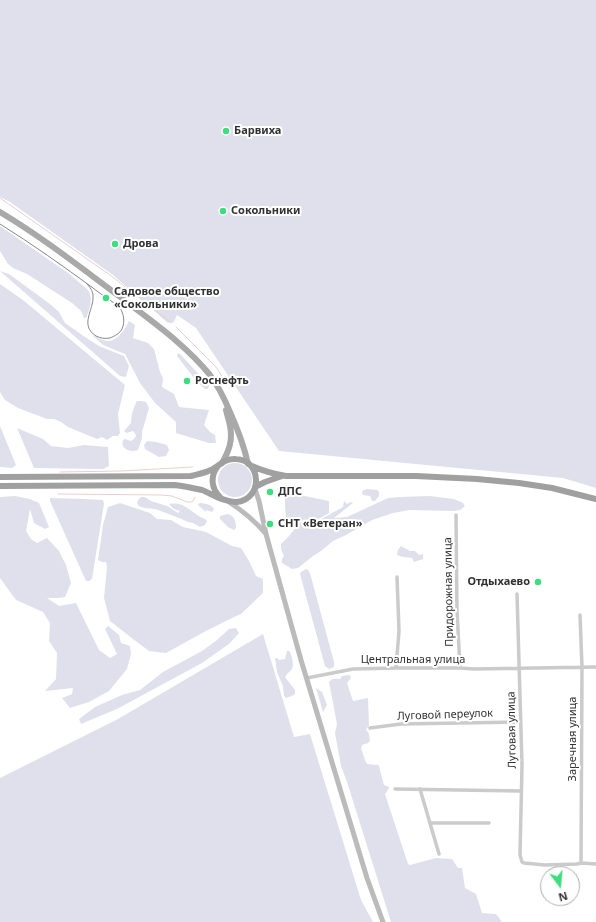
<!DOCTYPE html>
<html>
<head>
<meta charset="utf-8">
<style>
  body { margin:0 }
  #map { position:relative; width:596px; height:922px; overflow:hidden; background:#fff; font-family:"Noto Sans",sans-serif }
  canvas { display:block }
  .north { position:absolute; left:540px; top:866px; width:40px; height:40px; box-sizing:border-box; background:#fff; border:1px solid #adadad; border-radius:50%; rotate:164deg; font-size:11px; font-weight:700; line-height:16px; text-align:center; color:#313131 }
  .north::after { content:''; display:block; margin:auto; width:14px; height:18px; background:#3ddd80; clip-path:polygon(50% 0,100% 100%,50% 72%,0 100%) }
</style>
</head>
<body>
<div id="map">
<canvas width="596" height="922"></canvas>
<div class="north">N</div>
</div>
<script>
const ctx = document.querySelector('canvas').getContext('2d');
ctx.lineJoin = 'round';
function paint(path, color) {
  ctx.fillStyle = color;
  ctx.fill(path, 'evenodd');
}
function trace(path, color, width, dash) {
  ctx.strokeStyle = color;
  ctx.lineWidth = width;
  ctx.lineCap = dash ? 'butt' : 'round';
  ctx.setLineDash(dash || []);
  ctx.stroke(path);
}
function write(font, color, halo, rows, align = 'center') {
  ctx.font = font + ' "Noto Sans",sans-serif';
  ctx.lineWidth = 4;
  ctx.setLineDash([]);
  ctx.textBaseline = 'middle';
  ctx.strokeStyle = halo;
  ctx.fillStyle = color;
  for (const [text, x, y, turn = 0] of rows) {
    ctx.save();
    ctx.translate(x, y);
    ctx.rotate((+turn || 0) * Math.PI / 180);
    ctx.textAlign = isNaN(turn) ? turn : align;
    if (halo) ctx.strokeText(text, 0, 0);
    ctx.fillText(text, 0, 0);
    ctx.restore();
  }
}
paint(new Path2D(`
  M0,0H596V488L563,478L279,451L196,328L177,315L174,322L168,323L113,275L10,202L0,197Z
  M0,226L68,273L87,289C94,297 90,309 86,318H84L81,311L72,303L27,274L13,268L8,264L0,251Z
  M0,271L9,274L50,304L59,312L65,323L85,337L99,346L124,356L129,366L126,377L120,376Z
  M0,284L23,300L125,385L118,414L120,433L118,436H113L107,440L102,437L97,439L68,427L61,422L54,419H47L18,408L5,400L0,392Z
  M129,321L135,325L133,338L148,343L154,349L160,372L163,378L162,387L174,394L179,407L209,410L204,425L210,432L215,435L216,443H209L176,433V422L155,403L140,383L125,354L103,345L92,335C97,337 103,341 108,341C118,341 125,329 129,321Z
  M178,353L180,354L207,383L209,386L208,389H205L198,383L177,356Z
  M137,401H141L146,402L149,408L142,432V438L138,450C130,453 120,449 123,440L125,439L131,441L135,438L136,435L133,431L127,433L125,432L124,431L131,423C131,415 133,408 137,401Z
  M0,426L16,465L12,468L0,467Z
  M17,428L43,439L51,446L68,448L84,445L108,447L109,466L103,469L34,468Z
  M147,441L156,442L167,445L169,450L166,456L159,457L145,449L144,445Z
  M218 480a17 17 0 1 1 34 0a17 17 0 1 1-34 0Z
  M367,489L377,490L379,492V496L375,501H372L370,496L363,495L362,493V491Z
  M285,492L329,501V513L315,521L286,520L285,505Z
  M15,496L30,499L39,503L49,527L45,529L34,523L30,509L26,531L31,539L37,543L47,538L59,551L66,565L71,583L65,597L59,598H47L59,606L76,603L99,650L110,658L117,654L105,629L108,626L119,635L121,643L130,646L131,654L127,669L109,691L89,702L70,708L62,698L72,694L73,688L45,691L56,679L57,653L49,641L50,623L43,612L16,600L0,578V497Z
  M430,496L454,499L463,503L465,506L460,510L454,511L410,510L393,513L372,520L346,535L333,541L321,551L313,556L298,568L292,569L282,563V559L284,556L281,549V544C290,537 293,529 301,522H307L314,523L343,507L344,501L347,504L351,502L353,503L334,518L347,517L388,498L399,497Z
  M141,497H145L151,501L167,506L178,513L180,511L174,509L169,504C186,501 191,514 205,519L207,521L205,525L200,527L193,523L188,522L179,518L166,513L155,509L144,508L139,506L137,503L138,500Z
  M50,498L84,499L103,500L104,504L92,579L89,581H86L50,501Z
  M120,503L150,513L157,519L171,520L183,527L206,532L232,546L241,548L249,561L256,576L263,579V593L241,614L234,617L204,632L166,653L149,651L133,639L110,621L104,598L107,567L106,562H102L98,560L103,525L108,507Z
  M201,503C206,504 211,504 214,509L212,512L206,510V512L199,506L198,504Z
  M228,514C235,516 236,522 236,528L234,530L228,527L220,519V516Z
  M401,546L410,551H415L419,555L423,554V559L414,562L412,558C407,557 401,557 397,555L398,550Z
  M306,569L308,570L310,573L334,662V667L329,669L325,666L300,574L301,572Z
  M236,628L239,633L229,644L202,663L117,709L81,724L79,719L95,707L122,695L140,690L163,672L202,651L217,640L229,629Z
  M263,634L294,737L310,734L361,900L373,922H0V778L118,719Z
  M287,651H289L290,652C292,657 294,664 292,669C290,672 287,673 285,677L295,690V693L294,695L286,698L284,696L283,686L277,672L275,658H277L279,660L285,659Z
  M350,675L351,678L347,683L353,701L368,698L369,726L366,729L369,734L370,741L368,743L362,745L361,748L365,760L367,764L378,765L379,766L384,785L389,787L388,790L385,794L408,864L410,865L436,858L452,859L458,868H462L465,888L476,894L482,913L496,914L502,922H391L347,782L341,766L335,733L337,724L329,682C332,678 335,678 340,679L342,676Z
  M316,688L322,692L327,705L323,712Z`), '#e0e0ed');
trace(new Path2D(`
  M0,198L110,275L172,323
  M176,327L216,367L225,381
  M60,472L121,471L193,467
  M58,494L161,495L172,496L187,502H192L195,497`), '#ebcdd1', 1);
trace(new Path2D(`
  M456,515L457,611L460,668
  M517,594L522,765L520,855L522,862L524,863L545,865L577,864L581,863L596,864
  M580,615L582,667L581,863
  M396,668L399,631L397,577
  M307,678L353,669L396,668H460L474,669L596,667
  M370,728L401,724L520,722
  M395,789L521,791
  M420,789L439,854
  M430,823H489`), '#cbcbcb', 3.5);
trace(new Path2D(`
  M255,489L259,501L266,534L301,660L367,878L383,922
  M229,502C243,511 255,521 266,534`), '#bbb', 5);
trace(new Path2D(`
  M0,212C42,237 80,267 119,296C151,321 185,344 210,375C219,387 225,400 230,412C238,430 244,445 248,464
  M222,463C229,451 233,440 230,426C229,420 227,415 226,410`), '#a9a9a9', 6);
trace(new Path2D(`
  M218,466C210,476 211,488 220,497
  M252,466C263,471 274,474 286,476H416L477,479L519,483L552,488L596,499
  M0,477L191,476C198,474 205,473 211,470C220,465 226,458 236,459C262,460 263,499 237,502C226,503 212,494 202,490C193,488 184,486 175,485L0,486
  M255,487L265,482L282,476`), '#a0a0a0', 6);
trace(new Path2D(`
  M0,224C32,244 63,266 93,288C100,294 114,302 120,308C124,314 125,322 122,329C120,333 115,336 110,338C105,339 100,338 96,336C79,325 94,310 93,296C93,291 90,287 86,283`), '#868686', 1);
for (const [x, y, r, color] of [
  [226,131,4,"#3ddd80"],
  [223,211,4,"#3ddd80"],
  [115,244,4,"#3ddd80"],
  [106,298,4,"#3ddd80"],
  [187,381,4,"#3ddd80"],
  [270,492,4,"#3ddd80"],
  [270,524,4,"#3ddd80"],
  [538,582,4,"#3ddd80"]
]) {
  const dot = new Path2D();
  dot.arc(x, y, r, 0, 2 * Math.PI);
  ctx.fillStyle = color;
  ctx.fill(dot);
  trace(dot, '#fff', 1.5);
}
write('bold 11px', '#313131', '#fff', [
  ["Барвиха",234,131],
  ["Сокольники",231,211],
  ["Дрова",123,244],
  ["Садовое общество",114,292],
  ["«Сокольники»",114,305],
  ["Роснефть",195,381],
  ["ДПС",278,492],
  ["СНТ «Ветеран»",278,524],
  ["Отдыхаево",530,582,"right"]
], 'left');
write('11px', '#313131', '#fff', [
  ["Придорожная улица",449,592,-91],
  ["Центральная улица",413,660],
  ["Луговой переулок",445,715,-2],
  ["Луговая улица",512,730,-91],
  ["Заречная улица",573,739,-90]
]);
</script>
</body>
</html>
